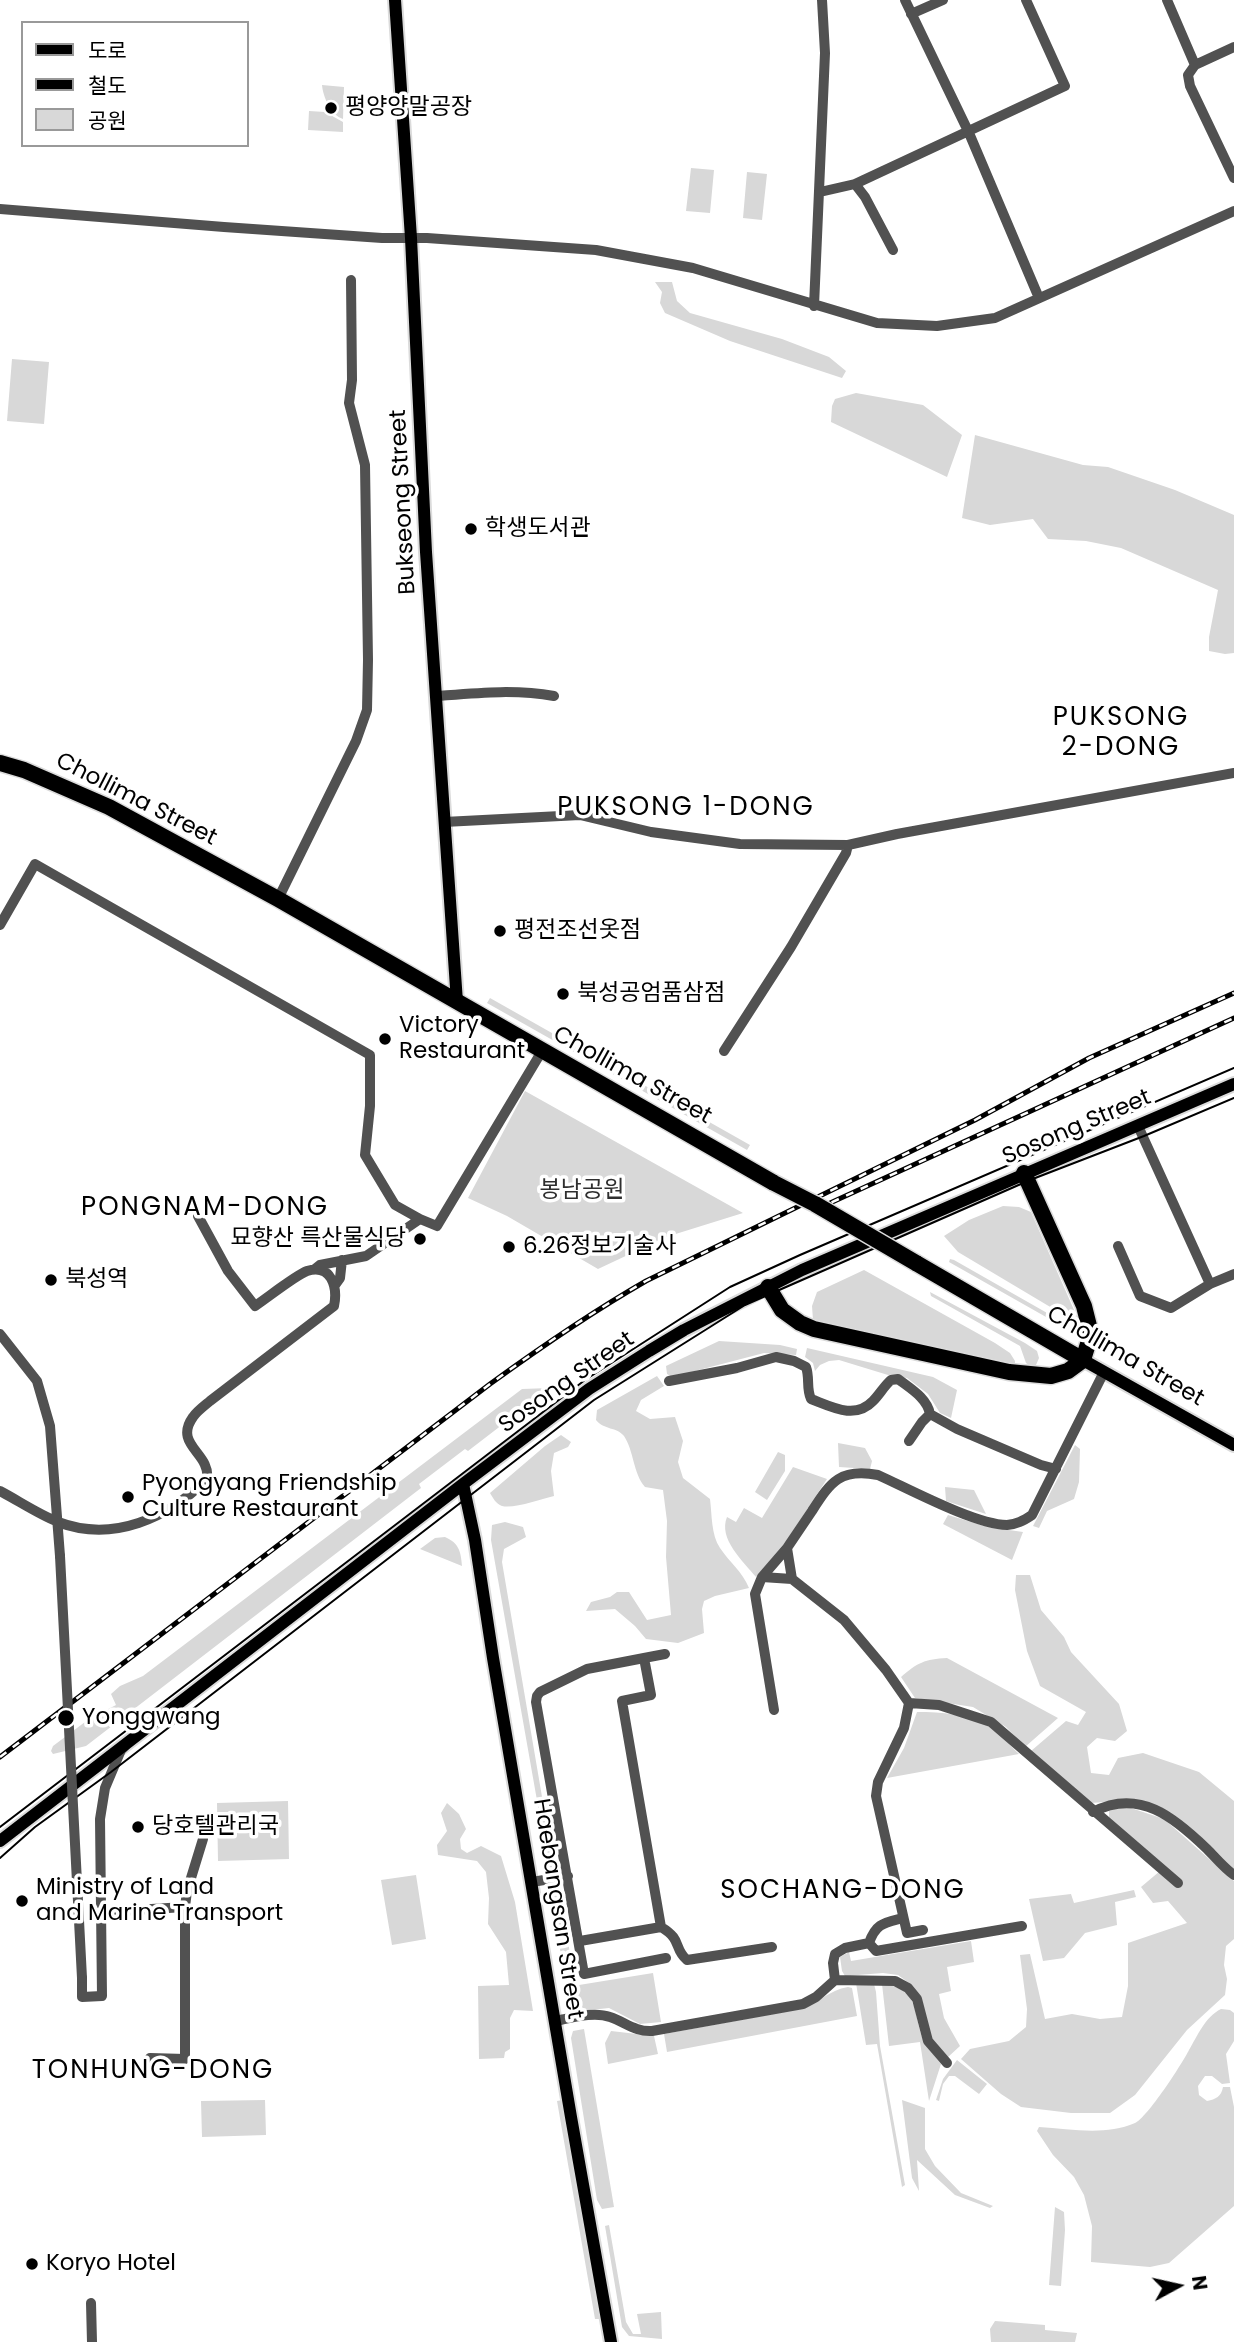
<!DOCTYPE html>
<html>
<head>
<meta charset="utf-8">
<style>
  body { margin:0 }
  #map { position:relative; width:1234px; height:2342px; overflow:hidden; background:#fff; font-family:Poppins,"Noto Sans KR",sans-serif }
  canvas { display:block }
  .legend { position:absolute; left:21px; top:21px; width:228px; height:126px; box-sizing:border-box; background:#fff; border:2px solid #999; margin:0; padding:9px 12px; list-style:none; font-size:21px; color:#000 }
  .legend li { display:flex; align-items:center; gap:14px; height:35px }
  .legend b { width:35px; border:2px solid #999 }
  .north { position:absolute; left:1143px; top:2251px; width:70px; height:70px; -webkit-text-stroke:5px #fff; paint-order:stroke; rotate:82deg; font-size:19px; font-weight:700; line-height:28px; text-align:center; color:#000 }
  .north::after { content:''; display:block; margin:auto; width:24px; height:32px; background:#000; clip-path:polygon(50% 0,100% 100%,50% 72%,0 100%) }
</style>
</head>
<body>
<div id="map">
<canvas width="1234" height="2342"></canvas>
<ul class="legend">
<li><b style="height:9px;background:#000"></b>도로</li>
<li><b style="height:9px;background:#000"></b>철도</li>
<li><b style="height:19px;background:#d8d8d8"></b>공원</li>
</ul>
<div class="north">N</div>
</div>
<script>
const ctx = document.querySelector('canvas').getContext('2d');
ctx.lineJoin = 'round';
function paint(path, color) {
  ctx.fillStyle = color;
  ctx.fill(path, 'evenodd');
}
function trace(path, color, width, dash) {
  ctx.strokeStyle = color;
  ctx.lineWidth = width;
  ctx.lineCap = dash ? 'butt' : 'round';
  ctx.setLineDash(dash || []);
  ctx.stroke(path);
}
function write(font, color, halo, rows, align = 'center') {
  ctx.font = font + ' Poppins,"Noto Sans KR",sans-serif';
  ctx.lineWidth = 7;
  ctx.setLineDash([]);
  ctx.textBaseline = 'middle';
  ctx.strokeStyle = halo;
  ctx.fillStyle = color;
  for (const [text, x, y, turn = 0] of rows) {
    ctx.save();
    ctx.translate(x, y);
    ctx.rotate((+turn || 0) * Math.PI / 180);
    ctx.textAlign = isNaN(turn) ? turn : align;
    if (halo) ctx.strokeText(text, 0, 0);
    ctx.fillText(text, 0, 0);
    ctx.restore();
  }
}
paint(new Path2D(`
  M322,85L344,87L343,119C331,115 323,97 322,85Z
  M309,111L325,112L343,122V132L308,130Z
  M691,168L714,170L710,213L686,211Z
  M747,172L767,174L762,220L743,218Z
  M655,282H672L677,301L690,313L782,339L829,357L846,371L842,378L730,341L665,313L660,303L662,292Z
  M12,359L49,362L44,424L7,421Z
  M856,393L923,405L962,435L947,477L831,422L832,406L835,399Z
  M975,435L1083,465L1108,467L1175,490L1234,515V653L1225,654L1209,651V637L1218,590L1121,548L1086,541L1048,539L1033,519L990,525L962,518Z
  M490,998L750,1145L747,1150L487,1003Z
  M525,1091L743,1213L666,1237L598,1269L507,1216L468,1198Z
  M1003,1206L1019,1207L1031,1212L1078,1319L1063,1309L1057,1311L958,1252L944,1236L969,1220Z
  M950,1259L954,1260L1077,1330H1069L949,1262Z
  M864,1270L995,1343L1010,1353L1015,1361V1364L820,1323L813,1320L812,1306L817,1292Z
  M930,1292L1025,1343L1037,1351L1039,1358L1036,1365L1030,1366L1026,1363L1020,1346L931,1296Z
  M719,1341L780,1345L797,1349L796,1355L764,1353L672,1377L667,1374L666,1366Z
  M807,1348L933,1377L957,1390L951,1418L940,1413L928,1394L907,1378L888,1375L839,1360L829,1361L820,1365L815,1371L813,1363L805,1357Z
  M657,1376L664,1386L641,1400L636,1411L650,1419L675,1417L683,1441L678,1462L683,1478L710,1499C712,1514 711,1535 720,1548C730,1563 742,1571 749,1588L715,1596L704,1601L702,1609L704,1633L678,1643L646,1639L635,1626L615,1609L586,1611L591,1602L610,1597L617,1592H629L647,1620L671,1615L666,1557L667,1521L663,1490L645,1487C633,1473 634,1451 624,1436C617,1427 604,1430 596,1420L597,1410Z
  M550,1388L468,1451L465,1449L419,1484L421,1488L86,1746L53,1754L51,1751L53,1746L89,1719L116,1705L111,1694L120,1686L143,1676L522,1389Z
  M561,1435L571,1442L568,1447L554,1453L551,1471L554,1496C541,1499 514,1509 502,1506C496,1504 493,1498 490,1493L545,1446Z
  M838,1443L865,1448L872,1461L870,1469L839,1467Z
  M1075,1445L1080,1449L1079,1482L1074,1499L1047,1511L1039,1528L1033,1526Z
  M778,1452L785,1455V1471L767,1500L755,1492Z
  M793,1467L827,1479L787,1540L756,1577C743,1561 718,1539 727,1517L736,1522L744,1508L762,1518Z
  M945,1487L974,1490L986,1514L946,1501Z
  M948,1515L988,1527L1023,1532L1012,1560L943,1524Z
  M505,1522L523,1527L526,1537L504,1549L502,1562L555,1873L550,1874L491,1540L492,1525Z
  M445,1537C459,1543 461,1552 462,1566L420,1549L435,1538Z
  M1016,1575H1030L1041,1610L1064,1637L1071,1652L1119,1704L1127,1731L1115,1741L1097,1738L1087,1747L1091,1773L1109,1775L1118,1758L1143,1753L1199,1772L1234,1801V1869C1203,1840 1173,1800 1127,1800C1114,1800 1101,1803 1089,1803L1031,1751L1066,1721L1078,1725L1086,1712L1040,1686L1027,1651L1015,1590Z
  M947,1658L1058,1718L1025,1747L1006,1727L973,1707L915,1698L901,1677C917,1663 925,1659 947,1658Z
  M917,1712C942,1712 968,1714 990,1727C1001,1733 1010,1746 1019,1754L887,1778L904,1748Z
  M288,1801L289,1859L218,1861L217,1803Z
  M447,1803L459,1814L466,1829L460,1839L461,1849L467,1853L481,1846L501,1856L515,1902L533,2011L514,2010L510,2018V2049L505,2052L504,2058L479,2059L478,1986L509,1985L506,1952L488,1924L489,1898L486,1872L477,1861L438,1855L437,1845L447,1831L441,1813Z
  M1117,1808H1131L1164,1819L1234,1881V1939L1226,1946L1224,1965L1227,1979L1225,1995L1187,2030L1135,2095L1110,2113H1071L1021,2107L1001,2094L961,2059L970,2049L1009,2041L1026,2027L1027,2009L1020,1955L1030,1954L1045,2019L1072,2014L1100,2019L1122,2017L1128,1986V1943L1187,1923L1168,1901L1153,1903L1141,1887L1160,1871L1179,1888L1182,1882L1109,1818V1811Z
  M416,1875L426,1939L392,1945L381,1880Z
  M559,1887L575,1984L579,1985L653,1973L661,2022L640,2024L609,2008L572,2012L569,2010L551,1888Z
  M1134,1890L1136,1897L1115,1902L1117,1925L1085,1933L1064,1958L1043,1961L1029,1899L1071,1894L1074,1903Z
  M971,1941L974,1962L947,1967L951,1991L939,1994L944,2018L960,2046L947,2058L935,2046L909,1983L898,1975L883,1973L845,1976L842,1971L840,1957L849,1952L851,1961Z
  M856,1983L874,1984L876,1992L880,2046L905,2185L902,2187L877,2044L866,2045Z
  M882,1984C918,1988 913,2009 922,2037C925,2046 935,2056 941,2064L929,2101L920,2042L889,2046Z
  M848,1987L852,1988L857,2016L667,2052L664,2034L800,2009C818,2004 829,1990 848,1987Z
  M1221,2009L1230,2010L1234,2013V2041L1226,2054L1230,2083L1222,2084L1212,2076H1205L1198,2086L1199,2095L1207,2101C1216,2099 1221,2097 1223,2087H1230L1234,2107V2206L1169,2263L1150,2267L1091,2262L1092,2226L1084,2195L1074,2177L1053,2155L1037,2131L1039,2127C1071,2129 1105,2136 1135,2123C1147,2118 1182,2064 1189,2050C1198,2035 1205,2017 1221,2009Z
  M584,2029L614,2207L602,2209L597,2200L571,2038L573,2031Z
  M611,2031L654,2036L658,2054L608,2064L605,2043Z
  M957,2060L987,2084L979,2094L955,2076H949L943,2084L939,2101L936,2100L943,2079Z
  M265,2100L266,2135L202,2137L201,2101Z
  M563,2100L601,2319H595L557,2101Z
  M902,2100L925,2108V2149L935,2166L961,2193L993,2206L990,2208L955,2195L917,2160L919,2191L912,2178Z
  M1055,2207L1064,2212L1065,2230L1061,2286L1049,2285Z
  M609,2225L626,2322L633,2334H641L637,2314L661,2312L662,2339L629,2336L622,2327L605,2226Z
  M995,2321L1045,2325V2330L1077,2333L1075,2342H991L990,2329Z`), '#d8d8d8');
const major = new Path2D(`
  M395,0L411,238L426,552L457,1002
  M1083,1360L1234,1445
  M463,1484L475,1540L493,1658L571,2117L611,2342
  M0,1841L463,1484L589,1389L649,1351L684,1330L802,1270L1234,1084`);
const highway = new Path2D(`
  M0,763L24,770L109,807L278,899L774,1183
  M916,1263L1083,1360
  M768,1287L782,1310L800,1323L814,1329L1009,1372L1051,1376L1068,1371L1083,1360L1091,1334L1084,1306L1024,1173`);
trace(major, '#dbdbdb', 16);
trace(highway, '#dbdbdb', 19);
trace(new Path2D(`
  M905,0L969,133L1039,298
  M1167,0L1195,65
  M911,14L943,0
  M1234,47L1195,65L1188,75L1190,86L1234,178
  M855,184L865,197L893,250
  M820,192L855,184L1065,86L1026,0
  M0,209L224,227L382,238H427L596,250L693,268L877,323L937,326L995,318L1234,211
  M814,306L825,53L822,0
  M437,696C476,693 515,689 554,696
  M444,822L580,815L651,832L740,844L848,845L897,834L1234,773
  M278,899L356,741L367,710L368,660L365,465L349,403L352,380L351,280
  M0,925L35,864L370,1055V1106L365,1155L395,1205L420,1219
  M724,1051L791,947L846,853L848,845
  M1138,1126L1210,1284
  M1118,1246L1140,1296L1171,1308L1210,1284L1234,1274
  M315,1269L320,1265L366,1256L420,1219L437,1226L542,1051
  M335,1285L340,1278L342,1260
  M0,1334L37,1381L50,1426L60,1556
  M669,1381L737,1368L776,1357L794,1361L806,1367C810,1378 806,1388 811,1399C832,1407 855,1420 873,1401C880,1394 884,1386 891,1380L898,1379C911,1389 927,1398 930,1414L957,1429L1041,1465L1056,1469
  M909,1441L922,1422L930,1414
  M0,1491C19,1501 38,1514 58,1522C113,1543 168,1518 207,1479C211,1453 173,1445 193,1417C197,1411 204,1406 210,1401L334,1306C338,1287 331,1263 307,1271C296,1275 267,1298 255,1306L228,1271L198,1216
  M762,1577L792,1579
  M644,1658L665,1654
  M909,1703L939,1705L991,1722L1178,1883
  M774,1710L755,1594L762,1577L787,1548
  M1093,1812C1139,1788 1174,1817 1207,1849C1216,1858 1224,1868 1234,1875
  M532,1882L568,1876
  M101,1912L185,1907
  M661,1927C683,1940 673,1948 687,1960L772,1947
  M923,1930L907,1933L876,1796L878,1782L904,1728L909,1703L886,1670L844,1620L792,1579L787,1548C795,1536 804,1523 812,1511C831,1481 841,1468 878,1475C909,1489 976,1525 1007,1525C1017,1524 1023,1521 1032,1515L1104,1372
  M580,1941L661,1927L622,1701L651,1695L644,1658L587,1669L540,1692L537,1696L536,1702L584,1974L666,1958
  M869,1943C876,1923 884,1923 903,1918
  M82,1978V1997L102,1996L100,1819L105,1788L121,1750L125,1746
  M835,1980L895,1981L908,1988L917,1999L928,2041L947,2063
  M555,2021C571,2018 594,2011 610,2017C625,2022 635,2032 652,2031L803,2004L816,1997L835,1980L833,1963L835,1954L845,1948L869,1943L876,1951L1022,1926
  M150,2058L185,2059V1907L187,1891L203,1839
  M91,2303L92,2342`), '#515151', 10);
trace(major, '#000', 12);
trace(highway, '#000', 16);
trace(new Path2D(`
  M0,1827L585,1380L730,1287L800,1255L1234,1068
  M0,1858L35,1827L111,1772L594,1400L745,1305L1030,1180L1144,1136L1234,1098`), '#000', 2);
const rail = new Path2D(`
  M817,1209L1234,1018
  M0,1757L490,1384C541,1347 592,1312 646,1281L975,1120L1089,1058L1234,993`);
trace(rail, '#000', 5);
trace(rail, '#fff', 2.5, [8]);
const highwayBridge = new Path2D(`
  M774,1183L815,1204L916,1263`);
trace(highwayBridge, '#dbdbdb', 19, []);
trace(new Path2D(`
  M60,1556L82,1978`), '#515151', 10);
trace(highwayBridge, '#000', 16);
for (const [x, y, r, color] of [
  [331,108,7,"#000"],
  [471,529,7,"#000"],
  [500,931,7,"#000"],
  [563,994,7,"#000"],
  [385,1039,7,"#000"],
  [420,1239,7,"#000"],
  [509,1247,7,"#000"],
  [51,1280,7,"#000"],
  [128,1497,7,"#000"],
  [66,1718,9,"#000"],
  [138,1827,7,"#000"],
  [22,1901,7,"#000"],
  [32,2264,7,"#000"]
]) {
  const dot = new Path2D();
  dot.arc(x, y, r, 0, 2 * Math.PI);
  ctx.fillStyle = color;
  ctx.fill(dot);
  trace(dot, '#fff', 2.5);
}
write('23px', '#000', '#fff', [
  ["평양양말공장",345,108],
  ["학생도서관",485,529],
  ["평전조선옷점",514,931],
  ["북성공엄품삼점",577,994],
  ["Victory",399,1026],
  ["Restaurant",399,1052],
  ["묘향산 륵산물식당",406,1239,"right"],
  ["6.26정보기술사",523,1247],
  ["북성역",65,1280],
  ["Pyongyang Friendship",142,1484],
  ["Culture Restaurant",142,1510],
  ["Yonggwang",82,1718],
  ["당호텔관리국",152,1827],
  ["Ministry of Land",36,1888],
  ["and Marine Transport",36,1914],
  ["Koryo Hotel",46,2264]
], 'left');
write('23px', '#000', '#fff', [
  ["Bukseong Street",404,502,-93],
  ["Chollima Street",136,800,27],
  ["Chollima Street",632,1076,29],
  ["Sosong Street",1077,1128,-23],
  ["Chollima Street",1125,1357,30],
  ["Sosong Street",567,1383,-35],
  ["Haebangsan Street",557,1909,81]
]);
write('23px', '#2f2f2f', '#fff', [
  ["봉남공원",582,1191]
]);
ctx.letterSpacing = '2px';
write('26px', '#000', '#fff', [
  ["PUKSONG",1121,718],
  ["2-DONG",1121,748],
  ["PUKSONG 1-DONG",686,808],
  ["PONGNAM-DONG",205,1208],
  ["SOCHANG-DONG",843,1891],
  ["TONHUNG-DONG",153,2071]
]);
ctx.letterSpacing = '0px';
</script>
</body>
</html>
